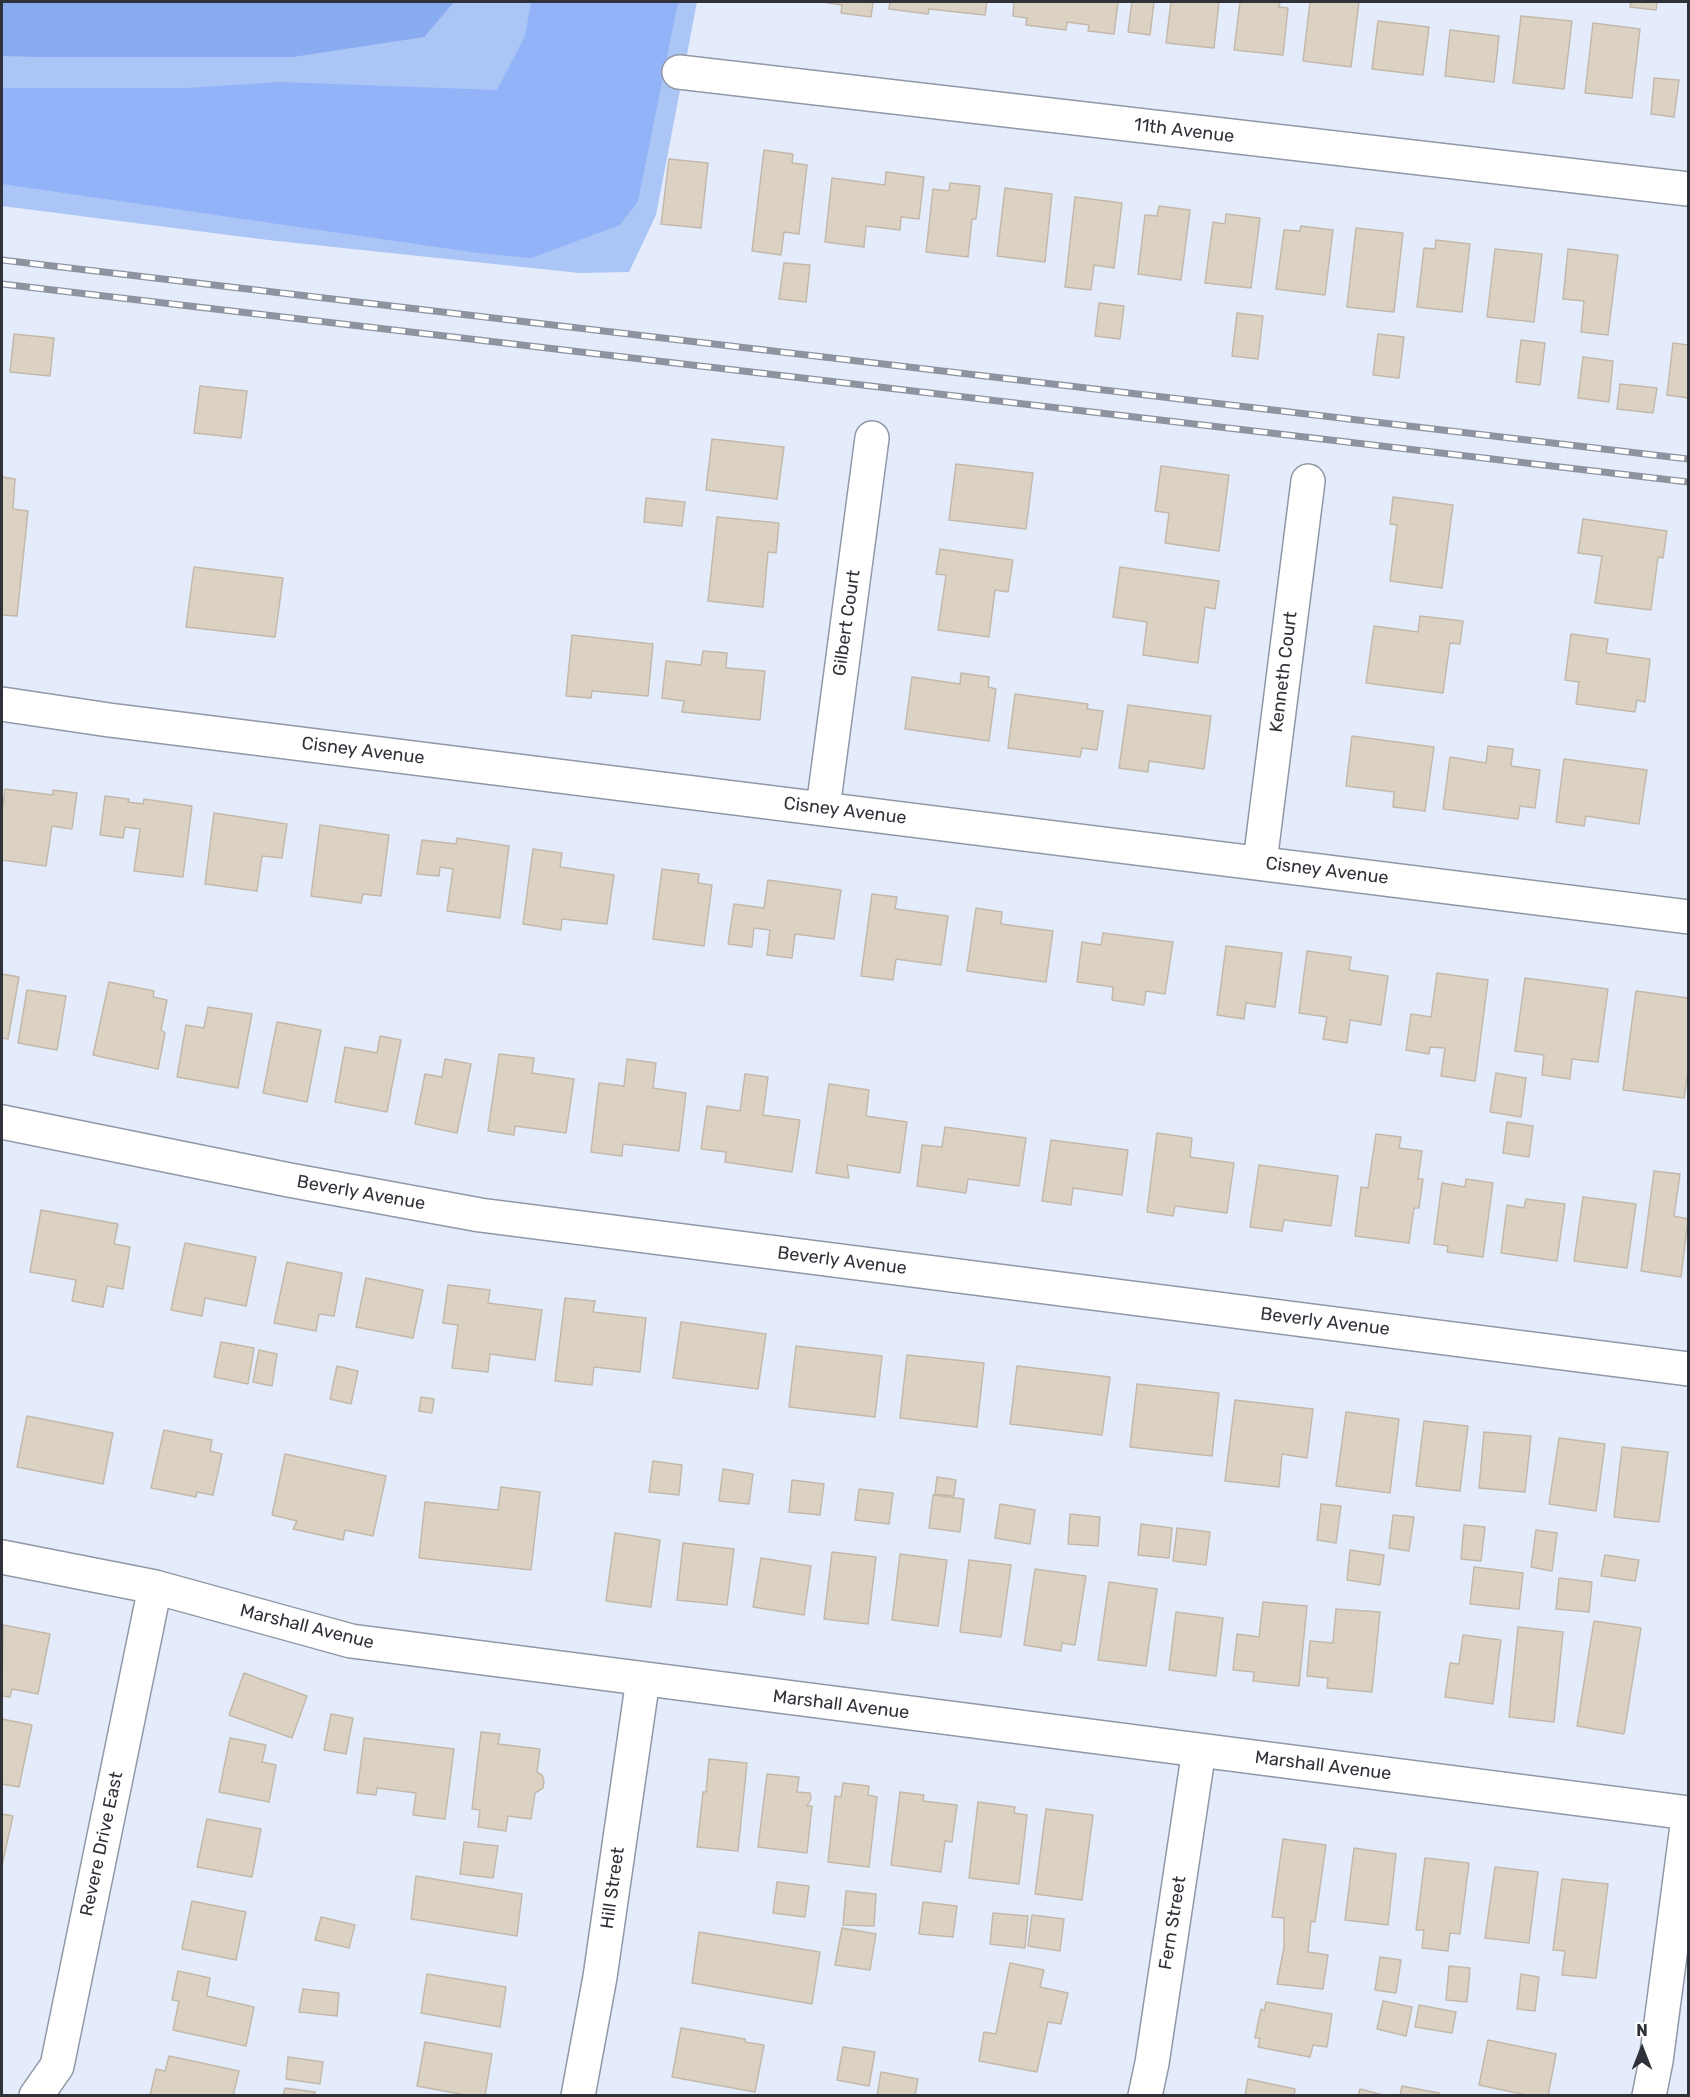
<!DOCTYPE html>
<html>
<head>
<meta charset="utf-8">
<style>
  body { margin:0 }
  #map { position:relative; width:1690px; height:2097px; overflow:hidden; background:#e4ecfc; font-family:Rubik,sans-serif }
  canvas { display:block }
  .frame { position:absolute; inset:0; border:3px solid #2f3238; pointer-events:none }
  .north { position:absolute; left:1612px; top:2019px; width:60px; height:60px; -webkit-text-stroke:4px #fff; paint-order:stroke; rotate:0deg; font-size:16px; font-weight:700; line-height:24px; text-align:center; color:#2f3238 }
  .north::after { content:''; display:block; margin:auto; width:21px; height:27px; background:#2f3238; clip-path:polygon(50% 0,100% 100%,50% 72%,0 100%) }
</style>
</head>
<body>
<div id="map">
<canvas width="1690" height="2097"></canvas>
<div class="frame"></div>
<div class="north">N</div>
</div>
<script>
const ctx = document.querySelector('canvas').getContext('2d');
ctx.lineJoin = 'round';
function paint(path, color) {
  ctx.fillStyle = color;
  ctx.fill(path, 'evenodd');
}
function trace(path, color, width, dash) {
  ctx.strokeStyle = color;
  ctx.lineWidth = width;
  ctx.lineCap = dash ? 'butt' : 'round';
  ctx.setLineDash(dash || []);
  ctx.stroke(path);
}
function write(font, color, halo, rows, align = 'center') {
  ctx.font = font + ' Rubik,sans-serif';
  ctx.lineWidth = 4.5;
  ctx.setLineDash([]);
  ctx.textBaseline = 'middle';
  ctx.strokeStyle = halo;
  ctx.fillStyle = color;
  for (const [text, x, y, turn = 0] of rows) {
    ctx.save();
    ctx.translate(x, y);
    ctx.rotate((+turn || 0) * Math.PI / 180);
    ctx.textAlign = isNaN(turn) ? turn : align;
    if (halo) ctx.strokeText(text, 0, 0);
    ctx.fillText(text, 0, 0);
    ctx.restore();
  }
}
paint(new Path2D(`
  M2,2H697L656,215L629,272L579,273L268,240L2,206Z`), '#acc5f7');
paint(new Path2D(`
  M531,2H678L638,201L620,225L531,258L478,253L2,184V88H188L280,82L497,90L525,36Z`), '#92b3f8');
paint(new Path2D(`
  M2,2H454L424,37L293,57H39L2,56Z`), '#89abef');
const building = new Path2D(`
  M822,2H873L871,17L841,13L842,5Z
  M890,2H987L985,15L929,9L928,14L889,9Z
  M1014,2H1118L1114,34L1088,31L1089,25L1067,22L1066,30L1026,25L1027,18L1013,16Z
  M1132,2H1154L1150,35L1128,32Z
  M1171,2H1219L1214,48L1166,43Z
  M1240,2H1280L1279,7L1288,8L1283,55L1234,50Z
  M1310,2H1359L1351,67L1303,61Z
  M1631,2H1657L1656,10L1630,7Z
  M1521,16L1572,21L1564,89L1513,83Z
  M1378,21L1429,27L1423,75L1372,69Z
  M1593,23L1640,29L1632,98L1585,93Z
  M1450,30L1499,36L1494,82L1445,76Z
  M1654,78L1679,80L1674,117L1651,114Z
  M764,150L793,154L792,163L807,165L799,234L784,232L781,255L752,251Z
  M669,159L708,163L701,228L661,224Z
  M886,172L924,177L919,219L901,217L900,230L866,226L864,247L825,242L832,178L885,185Z
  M950,183L980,186L976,219H972L968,257L926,252L933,189L949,191Z
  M1005,188L1052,194L1045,262L997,256Z
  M1075,197L1122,203L1114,268L1094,265L1091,290L1065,287Z
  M1159,206L1190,210L1181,280L1138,274L1145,215L1157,216Z
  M1226,214L1260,218L1251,288L1205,283L1213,222L1225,224Z
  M1301,226L1333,230L1325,295L1276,289L1284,230L1300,231Z
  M1356,228L1403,233L1394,312L1347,307Z
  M1436,240L1470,244L1462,312L1417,307L1424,248L1435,249Z
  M1495,249L1542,254L1534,322L1487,317Z
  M1568,249L1618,255L1608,335L1581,332L1584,301L1563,299Z
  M784,263L810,265L806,302L779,299Z
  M1099,303L1124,306L1120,339L1095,336Z
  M1237,313L1263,316L1258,359L1232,356Z
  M14,334L54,338L50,376L10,372Z
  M1378,334L1404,337L1399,378L1373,375Z
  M1521,340L1545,343L1540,385L1516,382Z
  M1673,343L1688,345V398L1667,395Z
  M1583,357L1613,361L1609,402L1578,398Z
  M1620,384L1657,388L1653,413L1617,409Z
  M200,386L247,391L241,438L194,433Z
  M712,439L784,447L777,499L706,490Z
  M956,464L1033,473L1026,529L949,520Z
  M1161,466L1229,475L1219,551L1165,543L1169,513L1155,511Z
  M2,477L15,479L13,509L28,511L17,616L2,615Z
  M1393,497L1453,505L1442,588L1390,581L1397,525L1390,524Z
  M646,498L685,502L682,526L644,522Z
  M717,517L779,523L776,553L768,552L763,607L708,601Z
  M1583,519L1667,531L1663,558L1658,557L1651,610L1595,603L1602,556L1578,553Z
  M940,549L1013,560L1008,592L995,590L989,637L938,630L946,575L936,574Z
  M194,567L283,578L275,637L186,627Z
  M1120,567L1219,581L1215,609L1205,607L1198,663L1143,655L1147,622L1113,617Z
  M1420,616L1463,621L1460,644L1450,643L1443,693L1366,683L1374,626L1418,632Z
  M1571,634L1608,639L1606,653L1650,659L1645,702L1637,700L1635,712L1576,704L1579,682L1565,680Z
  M572,635L653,644L648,696L592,691L591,698L566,696Z
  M703,651L727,653L726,668L765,671L760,720L682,712L684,701L662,698L666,661L701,665Z
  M961,673L989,677L988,687L996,689L989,741L905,729L912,677L960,684Z
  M1015,694L1088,704L1087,709L1103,711L1097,750L1082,748L1080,757L1008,748Z
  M1128,705L1211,716L1204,769L1149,761L1148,772L1119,768Z
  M1352,736L1434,747L1425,811L1393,807L1394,792L1346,786Z
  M1488,746L1513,749L1511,766L1540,770L1535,808L1520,806L1518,819L1443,809L1450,757L1486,763Z
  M1564,759L1647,770L1639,824L1586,816L1584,826L1556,822Z
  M5,789L53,795V790L77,793L72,829L52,826L46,866L2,860V813Z
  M105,796L129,799L128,802L143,804L144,799L192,806L183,877L134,871L140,829L125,827L123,838L100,835Z
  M214,813L287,824L282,858L262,856L257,891L205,884Z
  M320,825L389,835L381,896L363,894L361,903L311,896Z
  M457,838L509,846L500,918L447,911L453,869L440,867L439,876L417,874L422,840L456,844Z
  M533,849L562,853L560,867L614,875L607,924L562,919L561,930L523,924Z
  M662,869L699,874L698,883L712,885L704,946L653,939Z
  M768,880L841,890L834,939L795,934L792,958L767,955L770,930L754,928L752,947L728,944L734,904L764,908Z
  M872,894L897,897L895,909L948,916L941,965L896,959L893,980L861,976Z
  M976,908L1002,912L1001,924L1053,931L1046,982L967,971Z
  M1103,933L1173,942L1165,994L1146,991L1144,1005L1112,1000L1113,987L1077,982L1082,942L1101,945Z
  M1226,946L1282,953L1275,1007L1246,1003L1244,1019L1217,1015Z
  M1307,951L1351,957L1349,970L1388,976L1381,1025L1350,1020L1347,1043L1323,1039L1327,1017L1299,1013Z
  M1437,973L1488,980L1475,1081L1441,1076L1445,1048L1430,1047L1429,1054L1406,1050L1411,1014L1431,1017Z
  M2,974L19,977L8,1039L2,1038Z
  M1525,978L1608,989L1598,1062L1572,1059L1570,1079L1542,1075L1544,1055L1515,1051Z
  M109,982L154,991L153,997L167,1000L161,1030L165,1033L158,1069L93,1055Z
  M27,990L66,996L57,1050L18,1043Z
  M1636,991L1688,998V1078L1687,1077L1684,1098L1623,1090Z
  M208,1007L252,1014L238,1088L177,1077L186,1025L204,1028Z
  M277,1022L321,1030L307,1102L263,1093Z
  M380,1036L401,1040L387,1112L335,1102L345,1047L377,1053Z
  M499,1054L534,1058L532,1073L574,1079L566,1133L515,1126L514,1135L488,1131Z
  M445,1059L471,1064L457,1133L415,1124L425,1074L442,1077Z
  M627,1059L656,1063L653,1088L686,1093L679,1151L623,1144L622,1156L591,1152L599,1083L624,1086Z
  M1496,1073L1526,1078L1521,1117L1490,1112Z
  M745,1074L768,1077L763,1115L800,1120L792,1172L725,1162L726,1152L701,1149L707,1106L740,1111Z
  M829,1084L869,1090L866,1116L907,1122L900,1173L847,1165L849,1178L816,1173Z
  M1507,1122L1533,1126L1529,1157L1503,1153Z
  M945,1127L1026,1138L1019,1186L968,1179L966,1193L917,1186L922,1145L942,1147Z
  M1157,1133L1192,1138L1190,1157L1234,1163L1227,1213L1175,1206L1173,1216L1147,1212Z
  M1376,1134L1401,1137L1399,1148L1422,1151L1418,1179H1423L1419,1208H1414L1409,1243L1355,1236L1361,1187L1368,1188Z
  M1051,1140L1128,1150L1122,1195L1073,1188L1071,1205L1042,1201Z
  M1259,1165L1338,1176L1331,1226L1284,1220L1282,1231L1250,1227Z
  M1654,1171L1680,1174L1674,1216L1688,1219L1681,1277L1641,1271Z
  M1466,1179L1493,1183L1483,1257L1447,1252L1448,1246L1434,1244L1442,1183L1465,1187Z
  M1583,1197L1636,1204L1627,1268L1574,1261Z
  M1526,1199L1565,1204L1557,1261L1501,1253L1507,1205L1524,1208Z
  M41,1210L118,1224L114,1244L130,1247L123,1289L107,1286L103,1307L72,1301L76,1280L30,1272Z
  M185,1243L256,1257L246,1306L205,1298L202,1316L171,1310Z
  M287,1262L342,1273L334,1316L319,1314L316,1331L274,1323Z
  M366,1278L423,1290L413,1338L356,1327Z
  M448,1285L490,1290L488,1303L542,1310L535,1360L490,1354L488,1372L452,1368L458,1325L443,1323Z
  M565,1298L595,1301L593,1312L646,1318L640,1372L594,1367L592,1385L555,1381Z
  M681,1322L766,1334L758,1389L673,1378Z
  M221,1342L254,1348L248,1384L214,1377Z
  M796,1346L882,1356L875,1417L789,1407Z
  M259,1350L277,1354L272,1386L253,1382Z
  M907,1355L984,1363L977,1427L900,1418Z
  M337,1366L358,1371L351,1404L330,1399Z
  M1017,1366L1110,1377L1102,1435L1010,1424Z
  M1137,1384L1219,1393L1212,1456L1130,1447Z
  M421,1397L434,1399L432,1413L419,1411Z
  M1235,1400L1313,1409L1307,1458L1282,1454L1279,1487L1225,1481Z
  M1346,1412L1399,1419L1390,1493L1336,1486Z
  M27,1416L113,1433L103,1484L17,1467Z
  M1424,1421L1468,1426L1460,1491L1416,1486Z
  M164,1430L212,1440L210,1451L222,1454L213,1495L197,1492L196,1497L151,1488Z
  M1484,1432L1531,1436L1525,1492L1479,1488Z
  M1559,1438L1605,1444L1596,1511L1549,1504Z
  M1622,1447L1668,1452L1659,1522L1614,1517Z
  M285,1454L386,1476L373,1536L345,1530L343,1540L293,1529L297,1521L272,1515Z
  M653,1461L682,1465L679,1495L649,1492Z
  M723,1469L753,1474L749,1504L719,1501Z
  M937,1477L956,1480L954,1496L935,1494Z
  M792,1480L824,1484L820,1515L789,1512Z
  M501,1487L540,1492L531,1570L419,1558L425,1502L498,1510Z
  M859,1489L893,1493L889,1524L855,1520Z
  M933,1495L964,1499L960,1532L929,1528Z
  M1000,1504L1035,1510L1030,1544L995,1538Z
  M1321,1504L1341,1506L1336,1543L1317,1540Z
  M1070,1514L1100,1517L1098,1546L1068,1544Z
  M1393,1515L1414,1517L1409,1551L1389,1548Z
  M1141,1524L1172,1528L1169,1558L1138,1555Z
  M1464,1525L1485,1527L1481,1561L1461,1559Z
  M1177,1528L1210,1532L1206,1565L1173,1561Z
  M1536,1530L1557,1533L1552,1571L1531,1567Z
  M615,1533L660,1540L651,1607L606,1601Z
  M683,1543L734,1549L727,1605L677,1600Z
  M1350,1550L1384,1555L1380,1585L1347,1580Z
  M832,1552L876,1557L868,1624L824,1619Z
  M900,1554L947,1560L938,1626L892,1620Z
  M1605,1555L1639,1560L1635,1581L1601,1576Z
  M761,1558L811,1566L804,1615L753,1607Z
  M969,1560L1011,1565L1001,1637L960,1632Z
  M1474,1567L1523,1573L1519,1609L1470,1604Z
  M1035,1569L1086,1576L1075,1645L1062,1643L1061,1651L1024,1645Z
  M1559,1578L1592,1582L1589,1612L1556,1609Z
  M1109,1582L1157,1589L1146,1666L1098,1660Z
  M1263,1602L1307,1606L1299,1686L1253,1681L1254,1672L1233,1670L1237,1634L1259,1637Z
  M1336,1609L1380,1612L1372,1692L1327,1688L1328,1678L1307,1676L1310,1641L1333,1643Z
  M1176,1612L1223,1618L1216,1676L1169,1670Z
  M1594,1621L1641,1628L1624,1734L1577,1726Z
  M3,1625L50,1634L38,1694L12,1689L10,1697L2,1696Z
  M1518,1627L1563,1632L1554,1722L1509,1717Z
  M1463,1635L1501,1640L1493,1704L1445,1697L1450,1663L1459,1664Z
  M244,1673L307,1696L292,1738L229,1715Z
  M331,1714L353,1718L346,1754L324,1750Z
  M2,1719L32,1725L19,1787L2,1784Z
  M481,1732L500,1734L498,1744L540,1749L537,1772L542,1775L544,1781L543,1788L535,1793L531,1819L508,1816L506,1831L478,1827L480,1810L472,1809Z
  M230,1738L266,1745L262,1762L276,1765L269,1802L219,1792Z
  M364,1738L454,1749L445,1819L413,1815L416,1793L377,1788L376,1795L357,1793Z
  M709,1759L747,1763L738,1851L697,1847L703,1792H706Z
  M767,1774L799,1777L797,1792L810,1793L811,1799L807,1806H812L807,1853L758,1847Z
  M843,1783L869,1786L868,1795L877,1797L869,1867L828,1862L835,1796L841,1797Z
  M900,1792L924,1795L923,1801L957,1805L952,1842L945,1841L941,1872L891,1865Z
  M978,1802L1015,1807L1014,1813L1027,1815L1019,1884L969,1878Z
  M1046,1809L1093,1815L1082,1900L1035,1894Z
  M2,1814L13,1816L2,1865Z
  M207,1819L261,1829L252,1877L197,1867Z
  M1283,1839L1326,1845L1315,1922L1311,1921L1308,1952L1328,1955L1323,1989L1277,1984L1284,1947V1918L1272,1917Z
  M464,1842L498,1846L493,1878L460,1874Z
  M1354,1848L1396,1854L1388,1925L1345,1920Z
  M1425,1858L1469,1863L1460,1934L1450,1933L1448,1951L1422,1948L1424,1930H1416Z
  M1495,1867L1538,1872L1529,1943L1485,1938Z
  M416,1876L522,1894L517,1936L411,1919Z
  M1562,1879L1608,1884L1596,1978L1562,1975L1565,1951L1553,1950Z
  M777,1882L809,1886L805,1917L773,1913Z
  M846,1891L876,1894L874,1926L843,1925Z
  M192,1901L246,1912L236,1960L182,1949Z
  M923,1902L957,1906L953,1937L919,1934Z
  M993,1913L1028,1916L1025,1948L990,1944Z
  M1032,1915L1064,1919L1060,1951L1028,1946Z
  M321,1917L355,1925L349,1948L315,1940Z
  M842,1928L876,1934L870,1970L835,1965Z
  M699,1932L820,1952L812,2004L692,1983Z
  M1380,1957L1401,1960L1396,1993L1375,1990Z
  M1010,1963L1044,1970L1040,1987L1068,1993L1061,2024L1048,2022L1037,2072L979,2061L984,2032L996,2034Z
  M1449,1966L1470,1968L1467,2002L1446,2000Z
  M178,1971L210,1978L207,1996L254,2007L246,2046L173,2030L179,2001L172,2000Z
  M427,1974L506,1987L500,2027L421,2013Z
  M1521,1974L1539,1977L1535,2011L1517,2009Z
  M303,1989L339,1993L337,2016L299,2012Z
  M1383,2001L1412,2007L1406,2036L1377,2029Z
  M1266,2002L1332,2014L1327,2047L1313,2045L1310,2057L1258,2047L1260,2038H1255L1261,2009L1264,2011Z
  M1419,2005L1456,2012L1452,2033L1415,2027Z
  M681,2028L745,2039V2042L764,2045L755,2092L672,2077Z
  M1488,2040L1556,2054L1548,2096H1531L1479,2085Z
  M425,2042L492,2054L485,2096H471L417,2086Z
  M843,2047L875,2052L869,2086L837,2080Z
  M169,2056L239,2071L233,2096H150L156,2069L165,2071Z
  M288,2057L323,2062L320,2084L286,2079Z
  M881,2072L918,2079L915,2096H877Z
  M1248,2079L1295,2089L1294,2096H1245Z
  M1402,2086L1439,2093V2096H1400Z
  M285,2088L315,2092L314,2096H283Z
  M1360,2089L1387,2096H1358Z`);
paint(building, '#dcd2c3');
trace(building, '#c3b9aa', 1.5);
const minor = new Path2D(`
  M679,72L1688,189
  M2,704L109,720L1688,917
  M823,808L872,438
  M1260,862L1308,481
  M2,1122L289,1180L480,1215L1688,1369
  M2,1557L155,1587L351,1641L1688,1813
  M36,2096L57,2066L155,1587
  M578,2096L600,1977L643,1679
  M1145,2096L1152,2063L1199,1750
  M1649,2096L1656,2061L1688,1818`);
trace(minor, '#9098a6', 36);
trace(minor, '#fff', 33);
const rail = new Path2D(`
  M2,260L1688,459
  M2,284L1688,482`);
trace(rail, '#8e949f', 7);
trace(rail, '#fff', 4.5, [14]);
write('18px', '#2f3238', '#fff', [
  ["11th Avenue",1184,131,7],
  ["Gilbert Court",847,623,-82],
  ["Kenneth Court",1284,672,-83],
  ["Cisney Avenue",363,751,7],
  ["Cisney Avenue",845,811,7],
  ["Cisney Avenue",1327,871,7],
  ["Beverly Avenue",361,1193,10],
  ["Beverly Avenue",842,1261,7],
  ["Beverly Avenue",1325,1322,7],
  ["Marshall Avenue",307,1627,14],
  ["Marshall Avenue",841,1705,7],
  ["Marshall Avenue",1323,1766,7],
  ["Revere Drive East",102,1844,-78],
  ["Hill Street",613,1888,-82],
  ["Fern Street",1173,1923,-81]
]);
</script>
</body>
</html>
